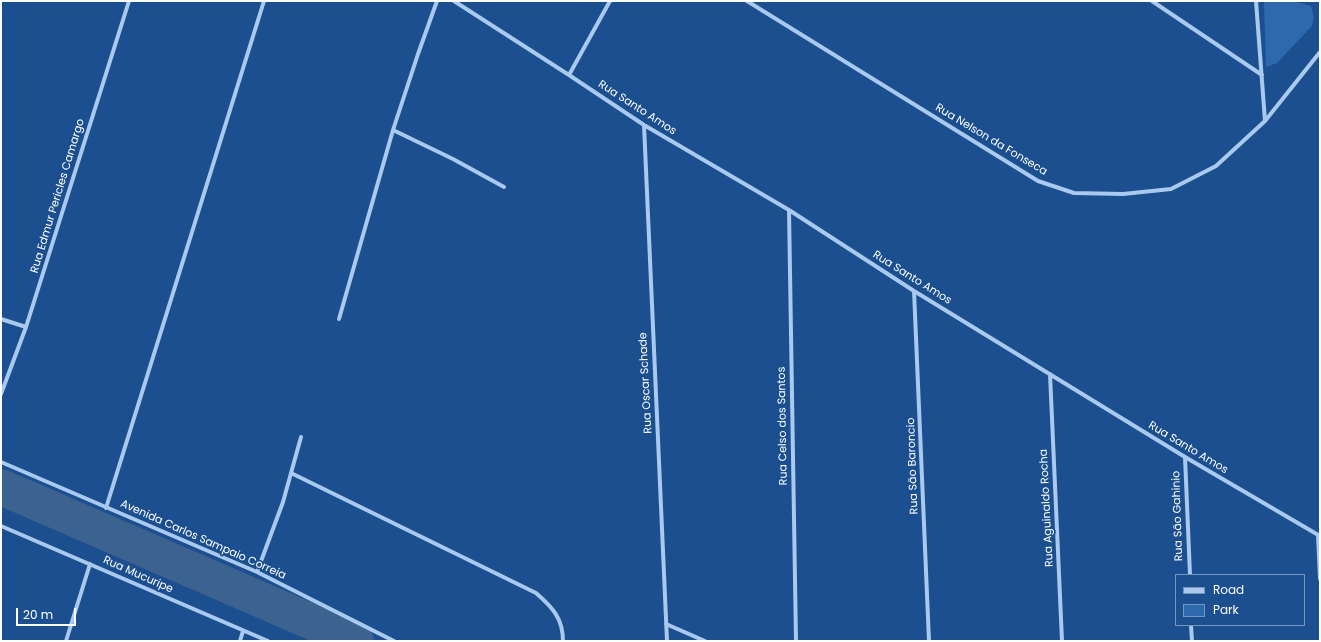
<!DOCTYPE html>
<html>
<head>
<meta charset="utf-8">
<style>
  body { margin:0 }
  #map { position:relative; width:1321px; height:642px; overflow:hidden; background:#1b4f8f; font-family:Poppins,sans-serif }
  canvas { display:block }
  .frame { position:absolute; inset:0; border:2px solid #fff; pointer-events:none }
  .legend { position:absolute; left:1175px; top:574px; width:130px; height:52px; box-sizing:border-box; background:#1b4f8f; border:1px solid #7695bc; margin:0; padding:5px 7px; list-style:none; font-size:12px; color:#fff }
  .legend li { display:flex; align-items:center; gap:8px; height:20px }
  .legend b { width:20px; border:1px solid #7695bc }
  .scale { position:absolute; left:16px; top:608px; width:60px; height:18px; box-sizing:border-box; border:2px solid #fff; border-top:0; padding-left:5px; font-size:12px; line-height:14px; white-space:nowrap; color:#fff; -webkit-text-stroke:3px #1b4f8f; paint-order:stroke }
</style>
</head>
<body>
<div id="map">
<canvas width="1321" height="642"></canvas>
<div class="frame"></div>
<ul class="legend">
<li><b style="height:5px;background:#a9c9ee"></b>Road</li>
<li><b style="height:11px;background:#2e69ad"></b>Park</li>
</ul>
<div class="scale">20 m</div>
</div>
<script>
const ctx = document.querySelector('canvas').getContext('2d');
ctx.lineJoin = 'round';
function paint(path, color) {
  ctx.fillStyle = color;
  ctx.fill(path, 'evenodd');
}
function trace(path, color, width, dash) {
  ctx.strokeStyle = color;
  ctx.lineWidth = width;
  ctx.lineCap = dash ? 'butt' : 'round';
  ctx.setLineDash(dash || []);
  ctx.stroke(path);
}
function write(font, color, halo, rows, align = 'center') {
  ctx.font = font + ' Poppins,sans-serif';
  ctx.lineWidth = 3.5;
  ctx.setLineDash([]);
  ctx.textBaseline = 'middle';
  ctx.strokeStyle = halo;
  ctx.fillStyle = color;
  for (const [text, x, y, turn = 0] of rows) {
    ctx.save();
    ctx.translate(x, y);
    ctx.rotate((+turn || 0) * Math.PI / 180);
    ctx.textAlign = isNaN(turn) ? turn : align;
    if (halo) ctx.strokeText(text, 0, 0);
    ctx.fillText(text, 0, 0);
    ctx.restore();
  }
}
paint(new Path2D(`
  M1264,1H1293L1311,6L1314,17L1312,26L1277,63L1266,67Z`), '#2e69ad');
trace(new Path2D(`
  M1,487L356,641`), '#3c6290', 36);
trace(new Path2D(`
  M437,1L418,54L393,130L453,159L504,187
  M454,1L569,75L644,125L789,210L914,291L1185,457L1320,536
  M747,1L1038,181L1074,193L1123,194L1171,189L1216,166L1265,121L1320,52
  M1152,1L1262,75
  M1256,1L1265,121
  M569,75L610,1
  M644,125L667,641
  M789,210L796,641
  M914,291L929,641
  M1,319L26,327
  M339,319L393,130
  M1050,374L1062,641
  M1,394L26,327L129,1
  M1185,457L1190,575
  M1,462L257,572L394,641
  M291,473L536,593C552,607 563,618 563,641
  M106,508L264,1
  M1,526L268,641
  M1318,535L1320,579
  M257,572L283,502L301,437
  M666,624L705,641
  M1191,625L1192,641
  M66,641L90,564
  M240,641L243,631`), '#a9c9ee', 4);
write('11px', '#fff', '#1b4f8f', [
  ["Rua Santo Amos",637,108,33],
  ["Rua Nelson da Fonseca",991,140,31],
  ["Rua Edmur Pericles Camargo",58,196,-73],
  ["Rua Santo Amos",912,278,32],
  ["Rua Oscar Schade",646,383,-93],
  ["Rua Celso dos Santos",783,426,-91],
  ["Rua Santo Amos",1188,448,31],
  ["Rua São Baroncio",913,466,-92],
  ["Rua Aguinaldo Rocha",1047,508,-93],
  ["Rua São Gahinio",1178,516,-92],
  ["Avenida Carlos Sampaio Correia",203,540,24],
  ["Rua Mucuripe",138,575,24]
]);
</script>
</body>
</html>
